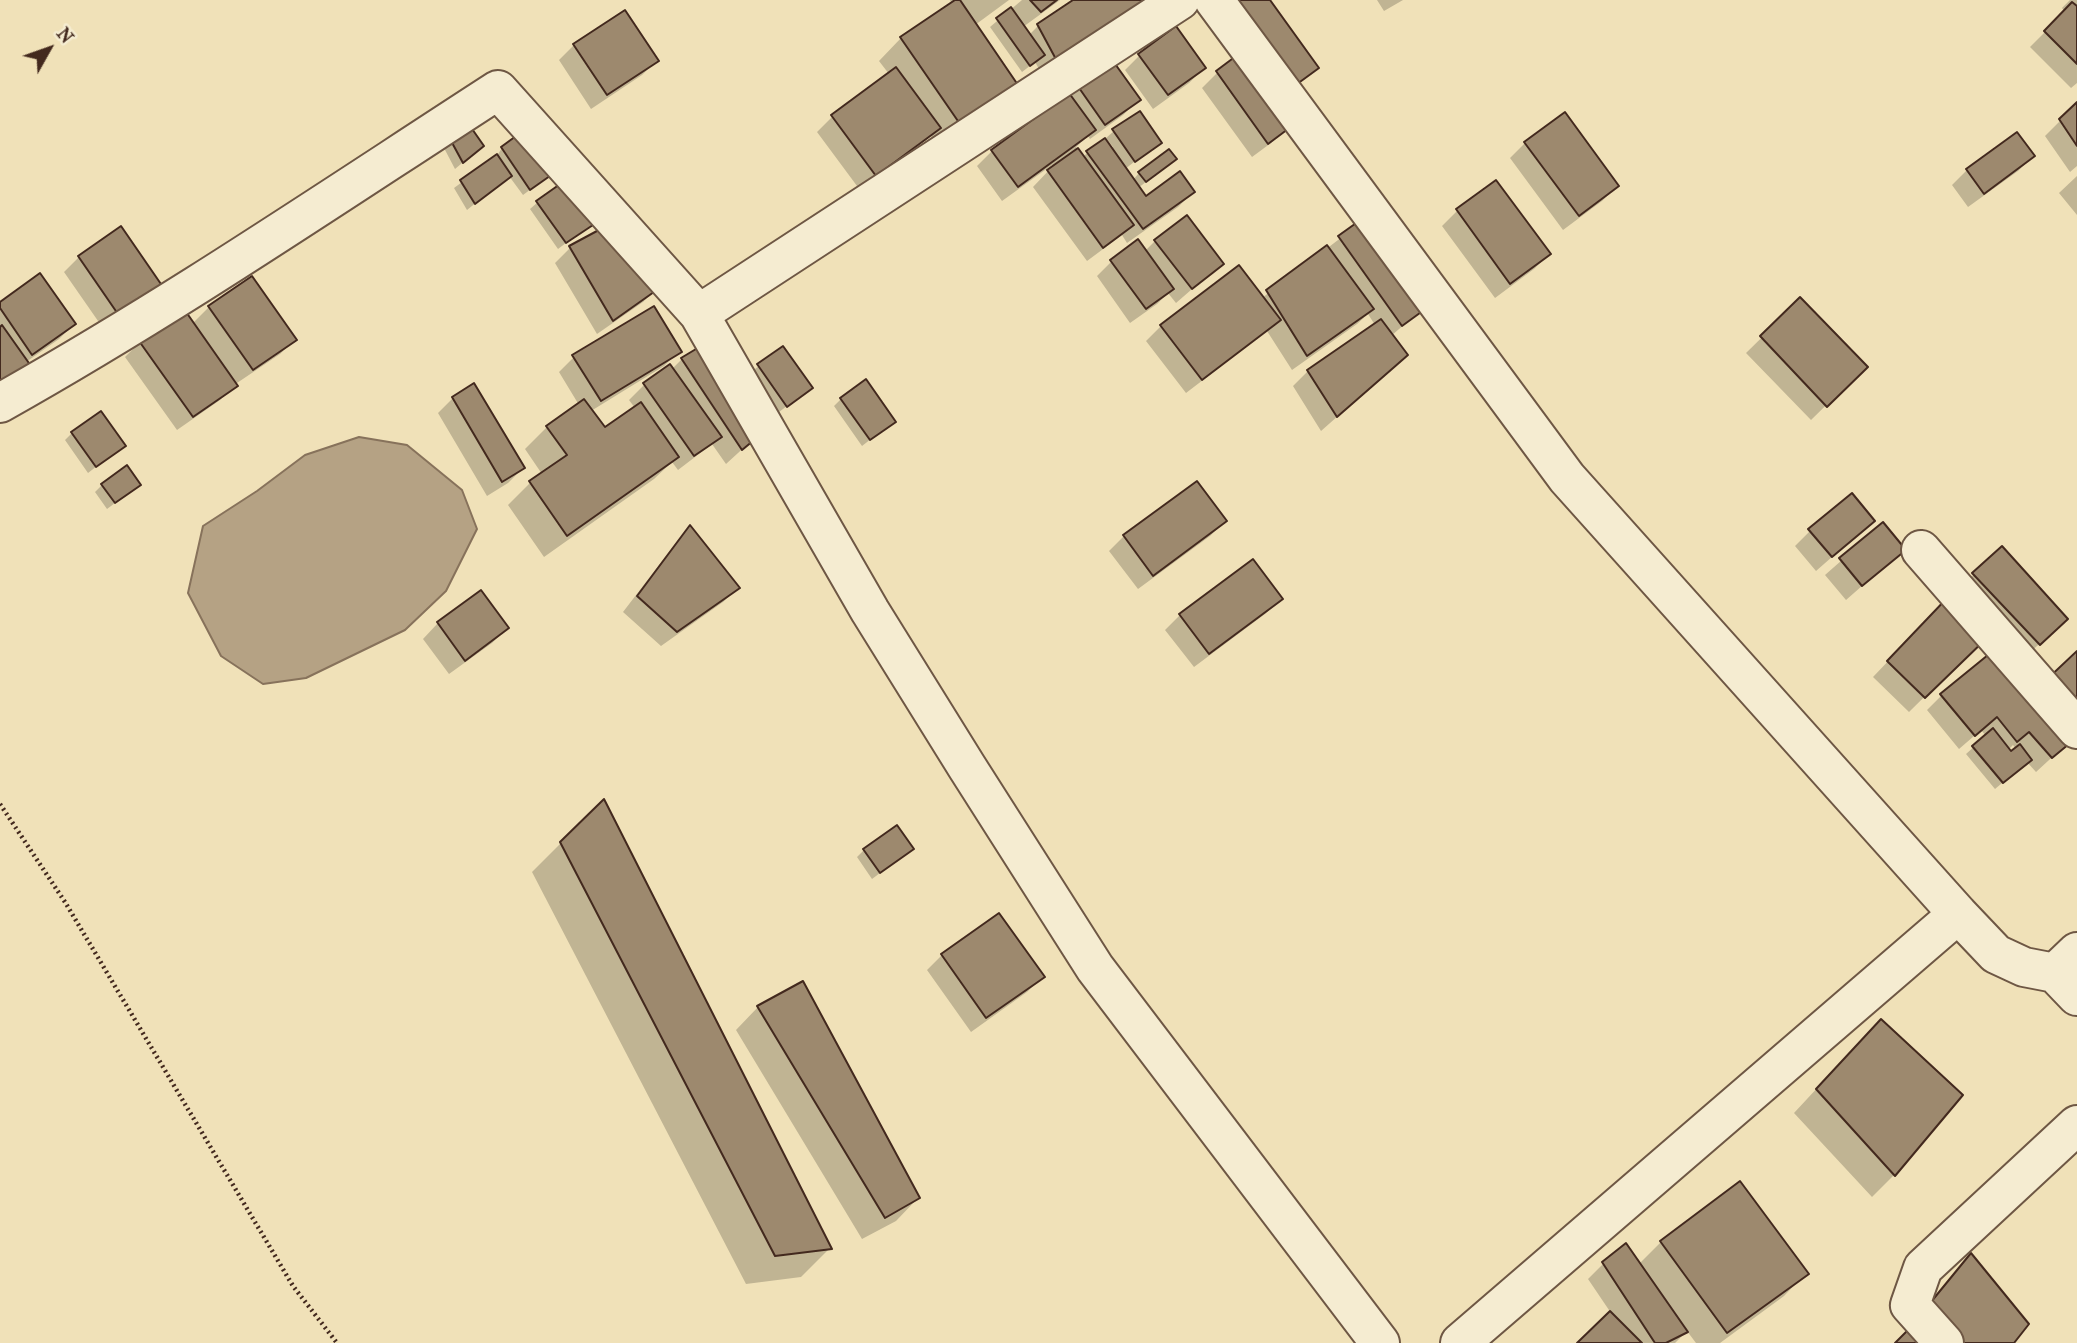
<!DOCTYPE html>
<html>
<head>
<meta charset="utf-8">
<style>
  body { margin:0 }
  #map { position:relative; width:2077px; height:1343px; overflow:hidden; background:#f0e1b8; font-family:"IM FELL French Canon",serif }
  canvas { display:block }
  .north { position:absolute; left:14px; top:14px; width:70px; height:70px; -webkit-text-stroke:5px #f5ecd1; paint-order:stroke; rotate:50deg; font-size:19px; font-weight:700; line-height:28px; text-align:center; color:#43291e }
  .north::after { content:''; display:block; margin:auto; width:24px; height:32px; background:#43291e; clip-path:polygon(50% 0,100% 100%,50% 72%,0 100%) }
</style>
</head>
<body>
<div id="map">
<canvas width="2077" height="1343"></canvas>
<div class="north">N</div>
</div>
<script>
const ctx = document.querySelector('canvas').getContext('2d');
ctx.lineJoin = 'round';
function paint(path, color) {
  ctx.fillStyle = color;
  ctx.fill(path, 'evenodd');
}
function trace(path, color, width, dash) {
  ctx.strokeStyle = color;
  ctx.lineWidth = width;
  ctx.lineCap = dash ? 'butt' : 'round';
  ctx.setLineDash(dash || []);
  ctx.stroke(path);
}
const water = new Path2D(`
  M359,437L407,445L462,490L477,529L446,591L405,630L306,678L263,684L221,656L188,593L203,526L257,491L305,455Z`);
paint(water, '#b5a284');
trace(water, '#87725b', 2);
paint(new Path2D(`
  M950,0H1009L975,25L1016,85L937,145L931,136L860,190L817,132L832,117L889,74L879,61L901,38L952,4Z
  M1022,0H1060L1023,27L1029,35L1038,26L1076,0H1153L1043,76L1035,62L1022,72L990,27Z
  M1377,0H1403L1384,11Z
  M2070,0H2077V83L2071,88L2030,47L2065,12L2062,8Z
  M574,45L657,60L642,75L591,109L559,60Z
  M1140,55L1204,68L1189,83L1153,109L1125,70Z
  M1236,59L1286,128L1271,143L1252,157L1202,88L1217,73Z
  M1079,87L1138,100L1123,115L1090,139L1088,136L1076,147L1083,157L1088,152L1113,147L1106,138L1114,131L1160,142L1125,169L1133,180L1139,173L1167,166L1138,188L1146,198L1193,192L1178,207L1127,243L1122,235L1087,261L1033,187L1053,166L1052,165L1002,201L977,166L992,151L1069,96Z
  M2077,104V166L2070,172L2045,136Z
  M527,131L555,171L523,195L509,176L467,210L454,188L496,157L502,148Z
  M451,140L474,153L455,169L444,148Z
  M1525,143L1617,186L1602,201L1563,230L1510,158Z
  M2033,156L2018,171L1968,207L1952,185L1967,170Z
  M2077,176V215L2059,193Z
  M1495,182L1549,254L1534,269L1495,298L1442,226L1457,211Z
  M538,202L591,224L558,249L530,209Z
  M1359,224L1421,310L1391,336L1390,370L1321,431L1293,386L1308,371L1375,325L1368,314L1357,324L1292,370L1267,331L1186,393L1146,341L1161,326L1262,298Z
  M1155,241L1222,263L1176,303L1168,293L1157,304L1130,323L1097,276L1112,261L1145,251Z
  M570,248L658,287L643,302L597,334L555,263Z
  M79,257L161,287L105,331L64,272Z
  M1800,300L1865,367L1811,420L1746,353Z
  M0,304L74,324L59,339L26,362L0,390Z
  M209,307L295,339L280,354L237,383L220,400L177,430L125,357L140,342L192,324Z
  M783,348L811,388L779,412L751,372Z
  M679,351L664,366L591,411L604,430L635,408L629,400L644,385L670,367L672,369L682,359L762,431L726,464L712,444L678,470L672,462L654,479L544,557L508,505L530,483L542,474L525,449L547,427L579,405L559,372L574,357Z
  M474,386L523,468L508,483L487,496L438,413L453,398Z
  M841,399L894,421L862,446L834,406Z
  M72,433L123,446L88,473L65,440Z
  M102,485H139L107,509L95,492Z
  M1225,521L1210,536L1138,589L1109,551L1124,536Z
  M1873,521L1816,571L1795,546L1810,531Z
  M1883,524L1903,550L1846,600L1825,575Z
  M690,528L738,588L723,602L661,646L623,612L676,543Z
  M2002,549L2050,634L2024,658L1958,589Z
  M1281,599L1265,614L1194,667L1165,630L1180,615Z
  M1934,613L1987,635L1909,712L1873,677Z
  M438,623L507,628L492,643L449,674L423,639Z
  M2077,654V697L2055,717L2073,738L2036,772L2027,762L1995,789L1966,754L1986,736L1981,730L1959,749L1927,710L1942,695L2035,693ZM2013,745L2016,749L2011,753L2008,750Z
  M561,843L830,1248L801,1277L746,1284L532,872Z
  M912,849L872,879L857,857L864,850Z
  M942,955L1042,977L1027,992L971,1032L927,970Z
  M758,1007L918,1198L896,1221L862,1239L736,1030Z
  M1859,1043L1894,1175L1872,1197L1794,1113Z
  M1740,1183L1806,1273L1784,1296L1720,1343H1696L1687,1331L1675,1343H1580L1611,1313L1588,1279L1603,1264L1625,1246L1639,1264L1661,1242Z
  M1971,1255L2012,1343H1897L1914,1327L1912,1324Z`), '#0003');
const building = new Path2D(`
  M955,0H960L1018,85L960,124L900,37Z
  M1030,0H1057L1041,12Z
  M1073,0H1150L1058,63L1037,24Z
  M1234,0H1270L1319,68L1293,87Z
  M2072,2L2077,6V64L2044,31Z
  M1011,7L1045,55L1030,66L996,18Z
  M625,10L659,61L607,95L573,44Z
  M1176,26L1206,68L1168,95L1138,54Z
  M1236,56L1288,129L1268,144L1216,71Z
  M1113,61L1141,100L1105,125L1077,85Z
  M896,67L941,128L876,176L831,115Z
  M1069,93L1096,130L1018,187L991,150Z
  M2077,102V146L2059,119Z
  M1140,111L1162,143L1135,162L1112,129Z
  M1565,112L1619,186L1579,216L1524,142Z
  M470,126L484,146L463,163L450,139Z
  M527,128L557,171L530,190L501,147Z
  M2017,132L2035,156L1984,194L1966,169Z
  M1105,138L1146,196L1180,171L1195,192L1143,229L1086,151Z
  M1078,148L1134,225L1103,248L1047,170Z
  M1169,149L1177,159L1146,182L1138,172Z
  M497,154L512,176L475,204L460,180Z
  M1496,180L1551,254L1510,284L1456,209Z
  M563,182L593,225L566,243L536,201Z
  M1187,215L1224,264L1192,289L1154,240Z
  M1359,221L1424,310L1402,326L1338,236Z
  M610,224L661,287L613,321L569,246Z
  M121,226L163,287L120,317L78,256Z
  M1138,239L1174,289L1146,309L1110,260Z
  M1327,245L1374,309L1307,356L1266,290Z
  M1239,265L1281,320L1202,380L1160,325Z
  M40,273L76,324L32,355L0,308V302Z
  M252,276L297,340L253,370L208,306Z
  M1800,297L1868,367L1827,407L1760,336Z
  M654,306L682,352L601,401L572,355Z
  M184,309L238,386L193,417L139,341Z
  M1381,319L1408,355L1337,417L1307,370Z
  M2,325L31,366L0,388V327Z
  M711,340L765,431L742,450L681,358Z
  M783,346L813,388L787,407L757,364Z
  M670,364L722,437L694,456L643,383Z
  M866,379L896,422L870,440L840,398Z
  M474,383L525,468L502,482L452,397Z
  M584,399L605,427L641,402L679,457L567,536L529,481L567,455L546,426Z
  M101,411L126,446L96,467L71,432Z
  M127,465L141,485L115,503L101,484Z
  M1197,481L1227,521L1153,576L1123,535Z
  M1852,493L1875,521L1832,557L1808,529Z
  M1883,522L1906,550L1862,586L1839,558Z
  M690,525L740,588L677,632L637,596Z
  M2002,546L2068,619L2040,645L1972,573Z
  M1253,559L1283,599L1209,654L1179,614Z
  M481,590L509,628L465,661L437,622Z
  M1949,596L1990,635L1925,698L1887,661Z
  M1999,646L2075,739L2052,758L2029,732L2017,742L1997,717L1975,736L1940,694Z
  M2077,651V698L2066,708L2043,683Z
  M1993,728L2011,751L2020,744L2032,760L2003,783L1972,746Z
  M604,799L832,1249L775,1256L560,842Z
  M897,825L914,849L880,873L863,849Z
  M999,913L1045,977L986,1018L941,954Z
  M803,981L920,1198L885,1218L757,1006Z
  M1881,1019L1963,1095L1895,1176L1816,1089Z
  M1740,1181L1809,1274L1727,1333L1660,1241Z
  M1626,1243L1688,1332L1666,1343H1655L1602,1262Z
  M1971,1253L2029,1324L2014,1343H1958L1926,1308Z
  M1610,1311L1642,1343H1577Z
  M1913,1325L1930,1343H1895Z`);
paint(building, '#9d896e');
trace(building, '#43291e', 2);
const minor = new Path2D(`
  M1214,0L1567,478L1958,914L1996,954L2024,967L2055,973L2077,952
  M699,314L870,611L967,767L1095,968L1380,1343
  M0,403C171,307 334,196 498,90L699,314L1180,0
  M1921,550L2077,729
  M2055,973L2077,996
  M1460,1343L1958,914
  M1944,1343L1910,1305L1923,1268L2077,1125`);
trace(minor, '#6e5744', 42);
trace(new Path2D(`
  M0,804L65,902L293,1286L337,1343`), '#43291e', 4.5, [2, 3.5]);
trace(minor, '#f5ecd1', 38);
</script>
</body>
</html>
